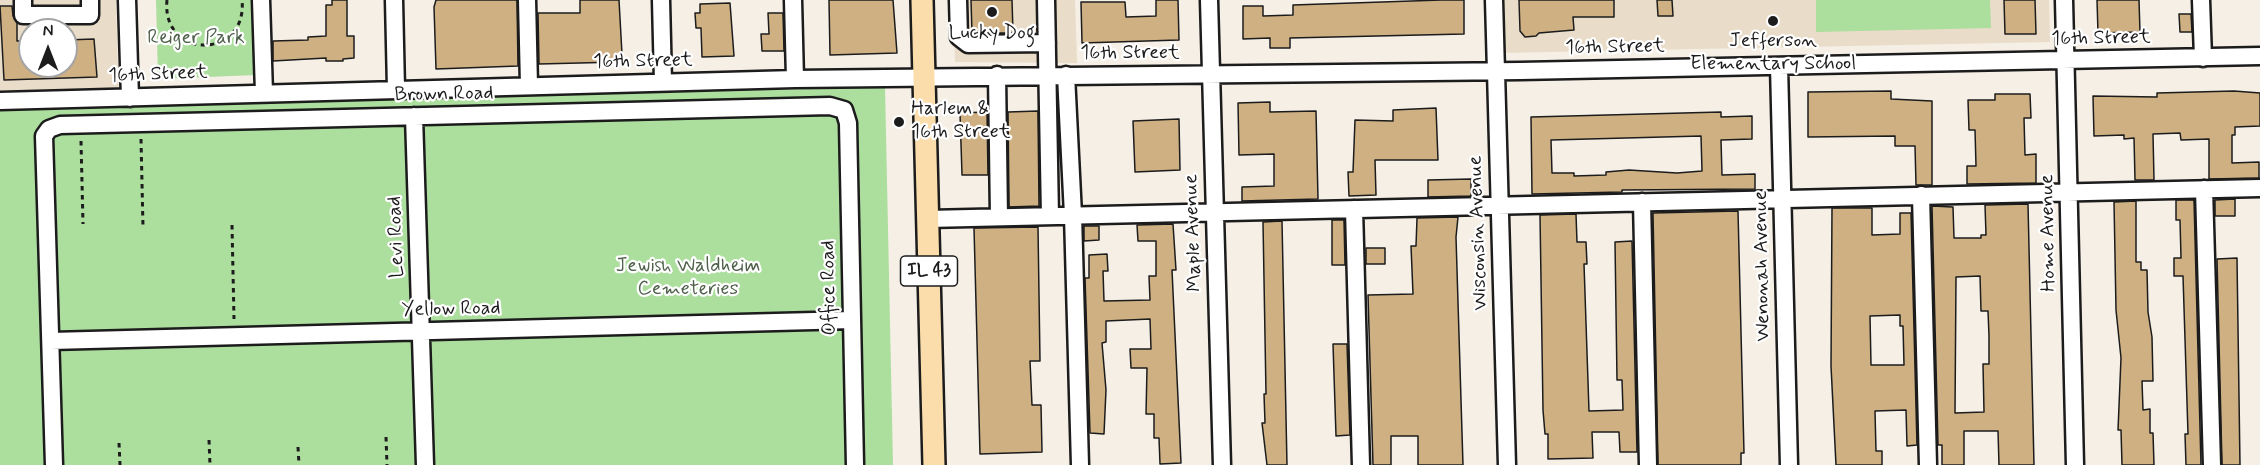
<!DOCTYPE html>
<html>
<head>
<meta charset="utf-8">
<style>
  body { margin:0 }
  #map { position:relative; width:2260px; height:465px; overflow:hidden; background:#f5efe6; font-family:Mynerve,sans-serif }
  canvas { display:block }
  .north { position:absolute; left:18px; top:18px; width:60px; height:60px; box-sizing:border-box; background:#fff; border:2px solid #a4a4a4; border-radius:50%; rotate:0deg; font-size:16px; font-weight:700; line-height:24px; text-align:center; color:#1c1c1c }
  .north::after { content:''; display:block; margin:auto; width:21px; height:27px; background:#1c1c1c; clip-path:polygon(50% 0,100% 100%,50% 72%,0 100%) }
</style>
</head>
<body>
<div id="map">
<canvas width="2260" height="465"></canvas>
<div class="north">N</div>
</div>
<script>
const ctx = document.querySelector('canvas').getContext('2d');
ctx.lineJoin = 'round';
function paint(path, color) {
  ctx.fillStyle = color;
  ctx.fill(path, 'evenodd');
}
function trace(path, color, width, dash) {
  ctx.strokeStyle = color;
  ctx.lineWidth = width;
  ctx.lineCap = dash ? 'butt' : 'round';
  ctx.setLineDash(dash || []);
  ctx.stroke(path);
}
function write(font, color, halo, rows, align = 'center') {
  ctx.font = font + ' Mynerve,sans-serif';
  ctx.lineWidth = 4.5;
  ctx.setLineDash([]);
  ctx.textBaseline = 'middle';
  ctx.strokeStyle = halo;
  ctx.fillStyle = color;
  for (const [text, x, y, turn = 0] of rows) {
    ctx.save();
    ctx.translate(x, y);
    ctx.rotate((+turn || 0) * Math.PI / 180);
    ctx.textAlign = isNaN(turn) ? turn : align;
    if (halo) ctx.strokeText(text, 0, 0);
    ctx.fillText(text, 0, 0);
    ctx.restore();
  }
}
paint(new Path2D(`
  M0,0H116L119,106L0,109ZM30,30H66V66H30Z
  M953,0H1075L1077,63L955,62Z
  M1496,0H2049L2050,42L1497,53Z`), '#e9dcc8');
paint(new Path2D(`
  M156,0H254L256,75L158,79Z
  M1816,0H1990L1991,28L1816,32Z
  M885,87L893,465H0V109Z`), '#acde9e');
const building = new Path2D(`
  M332,0H347V36H354V58L343,59V61H326V58L273,61V41L308,40V37L326,36V5H332Z
  M436,0H517L518,66L436,69L434,7Z
  M580,0H619L622,54L620,56V62L539,64L538,13H580Z
  M829,0H893L897,53L830,55Z
  M971,0H1012L1013,33H972Z
  M1156,0H1178L1179,40L1082,43L1081,2H1125L1126,17L1156,16Z
  M1441,0H1464V34L1290,38V48H1270V38L1243,39V6H1263V16L1293,15V5Z
  M1519,0H1614V17H1573L1574,30L1539,33L1536,36L1525,37L1520,31Z
  M1657,0H1672L1673,16H1658Z
  M2004,0H2035L2036,34H2005Z
  M2097,0H2139L2140,32L2098,33Z
  M730,3L734,56L702,57L701,28H696L695,13H700V4Z
  M0,6H12L13,16L17,23V41H30V66H66V40L94,39L97,77L4,80Z
  M768,13H783L784,51H762L761,34H769Z
  M2179,14H2191L2192,32H2180Z
  M1891,91V99L1932,101V185H1916L1915,146H1895V136L1808,137V92Z
  M2234,91L2260,93V126L2235,127V135H2232V163L2259,162V178L2209,179V139L2181,140L2180,133L2153,134L2154,180H2135L2134,138L2124,139V135L2094,136L2093,96L2157,97V93Z
  M1995,94H2030L2031,118H2024L2025,155L2036,154V183L1967,184V166H1976L1975,130H1969L1968,100H1995Z
  M1270,102V112L1316,111L1318,199L1242,201V187L1274,186V154L1239,155L1238,103Z
  M1436,108L1438,160H1375L1376,195L1349,196L1348,172H1353L1355,120L1393,121V110Z
  M1038,111L1039,206L1009,207L1008,112Z
  M987,112L988,175H962L960,113Z
  M1721,112V117L1752,116V139L1721,140L1722,175L1755,174V189L1622,190V192L1532,194L1531,117ZM1701,136L1702,171L1677,173L1629,170L1606,172V175L1574,176V173H1552L1551,140Z
  M1179,119L1180,170L1135,172L1133,121Z
  M1471,179V196L1428,197V180Z
  M2235,199V216H2215V200Z
  M2176,200H2194L2201,465H2186L2185,434H2188L2183,276H2174V258H2181L2180,220H2176Z
  M2136,201V262H2141V270H2147L2148,312L2152,337L2153,381H2142L2143,410L2150,409V433H2153L2154,465H2122L2121,430H2118L2121,358L2116,310L2114,202Z
  M2028,204L2034,465H1999L1998,431H1964V465H1942V445H1938L1932,206L1953,207L1954,238H1981V235H1986L1985,205ZM1980,276L1981,311H1988L1989,336V364H1983L1984,412L1955,413L1956,277Z
  M1832,208H1872V235L1900,234V213H1911L1917,445L1907,446L1906,410L1875,411L1876,451H1882V465H1836L1831,366ZM1900,315V326H1903L1904,365H1871L1870,316Z
  M1738,211L1744,453H1741V465H1658L1653,213Z
  M1576,214L1577,242H1586L1587,264H1584L1589,411L1623,410L1622,380H1617L1615,242L1632,241L1637,452H1620L1619,432H1592L1593,458L1548,459V434H1545L1543,410L1540,215Z
  M1458,217L1456,237L1463,465H1418V436H1391V465H1373L1368,295L1413,294L1411,246H1416L1417,218Z
  M1332,220H1344L1345,265H1332Z
  M1282,221L1287,465H1267L1262,423H1265L1264,394H1266L1263,222Z
  M1173,224L1176,270H1172L1181,463L1160,464L1159,438H1154V414H1146L1147,368H1131L1130,349H1151L1150,319L1106,321V342L1102,343L1106,390L1104,434L1090,433L1085,278H1089V255L1107,254L1108,271H1103L1104,301L1150,300L1149,276H1156V241H1138L1137,225Z
  M1084,226H1099V240L1084,241Z
  M1038,227L1040,361H1030L1032,405H1041L1042,452L980,454L974,228Z
  M1366,248H1385V264H1366Z
  M2237,258L2240,465H2222L2217,259Z
  M1333,344H1347L1350,435L1336,436Z`);
paint(building, '#ceb082');
trace(building, '#1c1c1c', 1.5);
const minor = new Path2D(`
  M23,0V15H90V0
  M127,0L130,98
  M261,0L264,93
  M394,0L396,89
  M527,0L529,85
  M661,0L663,82
  M793,0L795,79
  M958,0L959,37L968,44L1047,43
  M1046,0L1050,216
  M1209,0L1222,465
  M1494,0L1507,465
  M2064,0L2075,465
  M2201,0L2203,58
  M1779,66L1789,465
  M997,75L999,217
  M1066,75L1073,215L1080,465
  M0,101L795,79L1520,71L2260,56
  M414,116L425,465
  M2204,189L2212,465
  M1921,195L1928,465
  M1642,202L1648,465
  M1354,209L1361,465
  M928,219L2260,188
  M51,341L852,320
  M54,465L44,136L49,129L60,125L830,106L844,110L848,123L855,465`);
const major = new Path2D(`
  M922,0L934,465`);
trace(minor, '#1c1c1c', 21);
trace(major, '#1c1c1c', 26);
trace(new Path2D(`
  M167,0C161,60 248,60 242,0
  M141,139L143,227
  M81,141L83,224
  M232,225L234,319
  M386,437L387,465
  M209,440L210,465
  M119,443L120,465
  M298,447L299,465`), '#1c1c1c', 3, [4.5, 4.5]);
trace(minor, '#fff', 16);
trace(major, '#fbddab', 21);
for (const [x, y, r, color] of [
  [992,12,6,"#1c1c1c"],
  [1773,21,6,"#1c1c1c"],
  [899,122,6,"#1c1c1c"]
]) {
  const dot = new Path2D();
  dot.arc(x, y, r, 0, 2 * Math.PI);
  ctx.fillStyle = color;
  ctx.fill(dot);
  trace(dot, '#fff', 2);
}
for (const [x, y, w] of [
  [929,271,57]
]) {
  const box = new Path2D();
  box.roundRect(x - w / 2, y - 15, w, 30, 4.5);
  ctx.fillStyle = '#fff';
  ctx.fill(box);
  trace(box, '#1c1c1c', 1.5);
}
write('bold 18px', '#1c1c1c', null, [
  ["IL 43",929,271]
]);
write('20px', '#1c1c1c', '#fff', [
  ["Lucky Dog",992,34],
  ["Jefferson",1773,42],
  ["Elementary School",1773,65],
  ["Harlem &",911,110,"left"],
  ["16th Street",911,133,"left"]
]);
write('20px', '#4e604a', '#fff', [
  ["Reiger Park",196,39],
  ["Jewish Waldheim",688,267],
  ["Cemeteries",688,290]
]);
write('20px', '#1c1c1c', '#fff', [
  ["16th Street",2101,39,-1],
  ["16th Street",1615,48,-1],
  ["16th Street",1130,54],
  ["16th Street",643,62,-1],
  ["16th Street",158,75,-2],
  ["Brown Road",444,95,-1],
  ["Maple Avenue",1194,233,-92],
  ["Wisconsin Avenue",1479,233,-92],
  ["Home Avenue",2049,233,-91],
  ["Levi Road",397,237,-92],
  ["Wenonah Avenue",1763,266,-91],
  ["Office Road",830,288,-91],
  ["Yellow Road",451,310,-1]
]);
</script>
</body>
</html>
